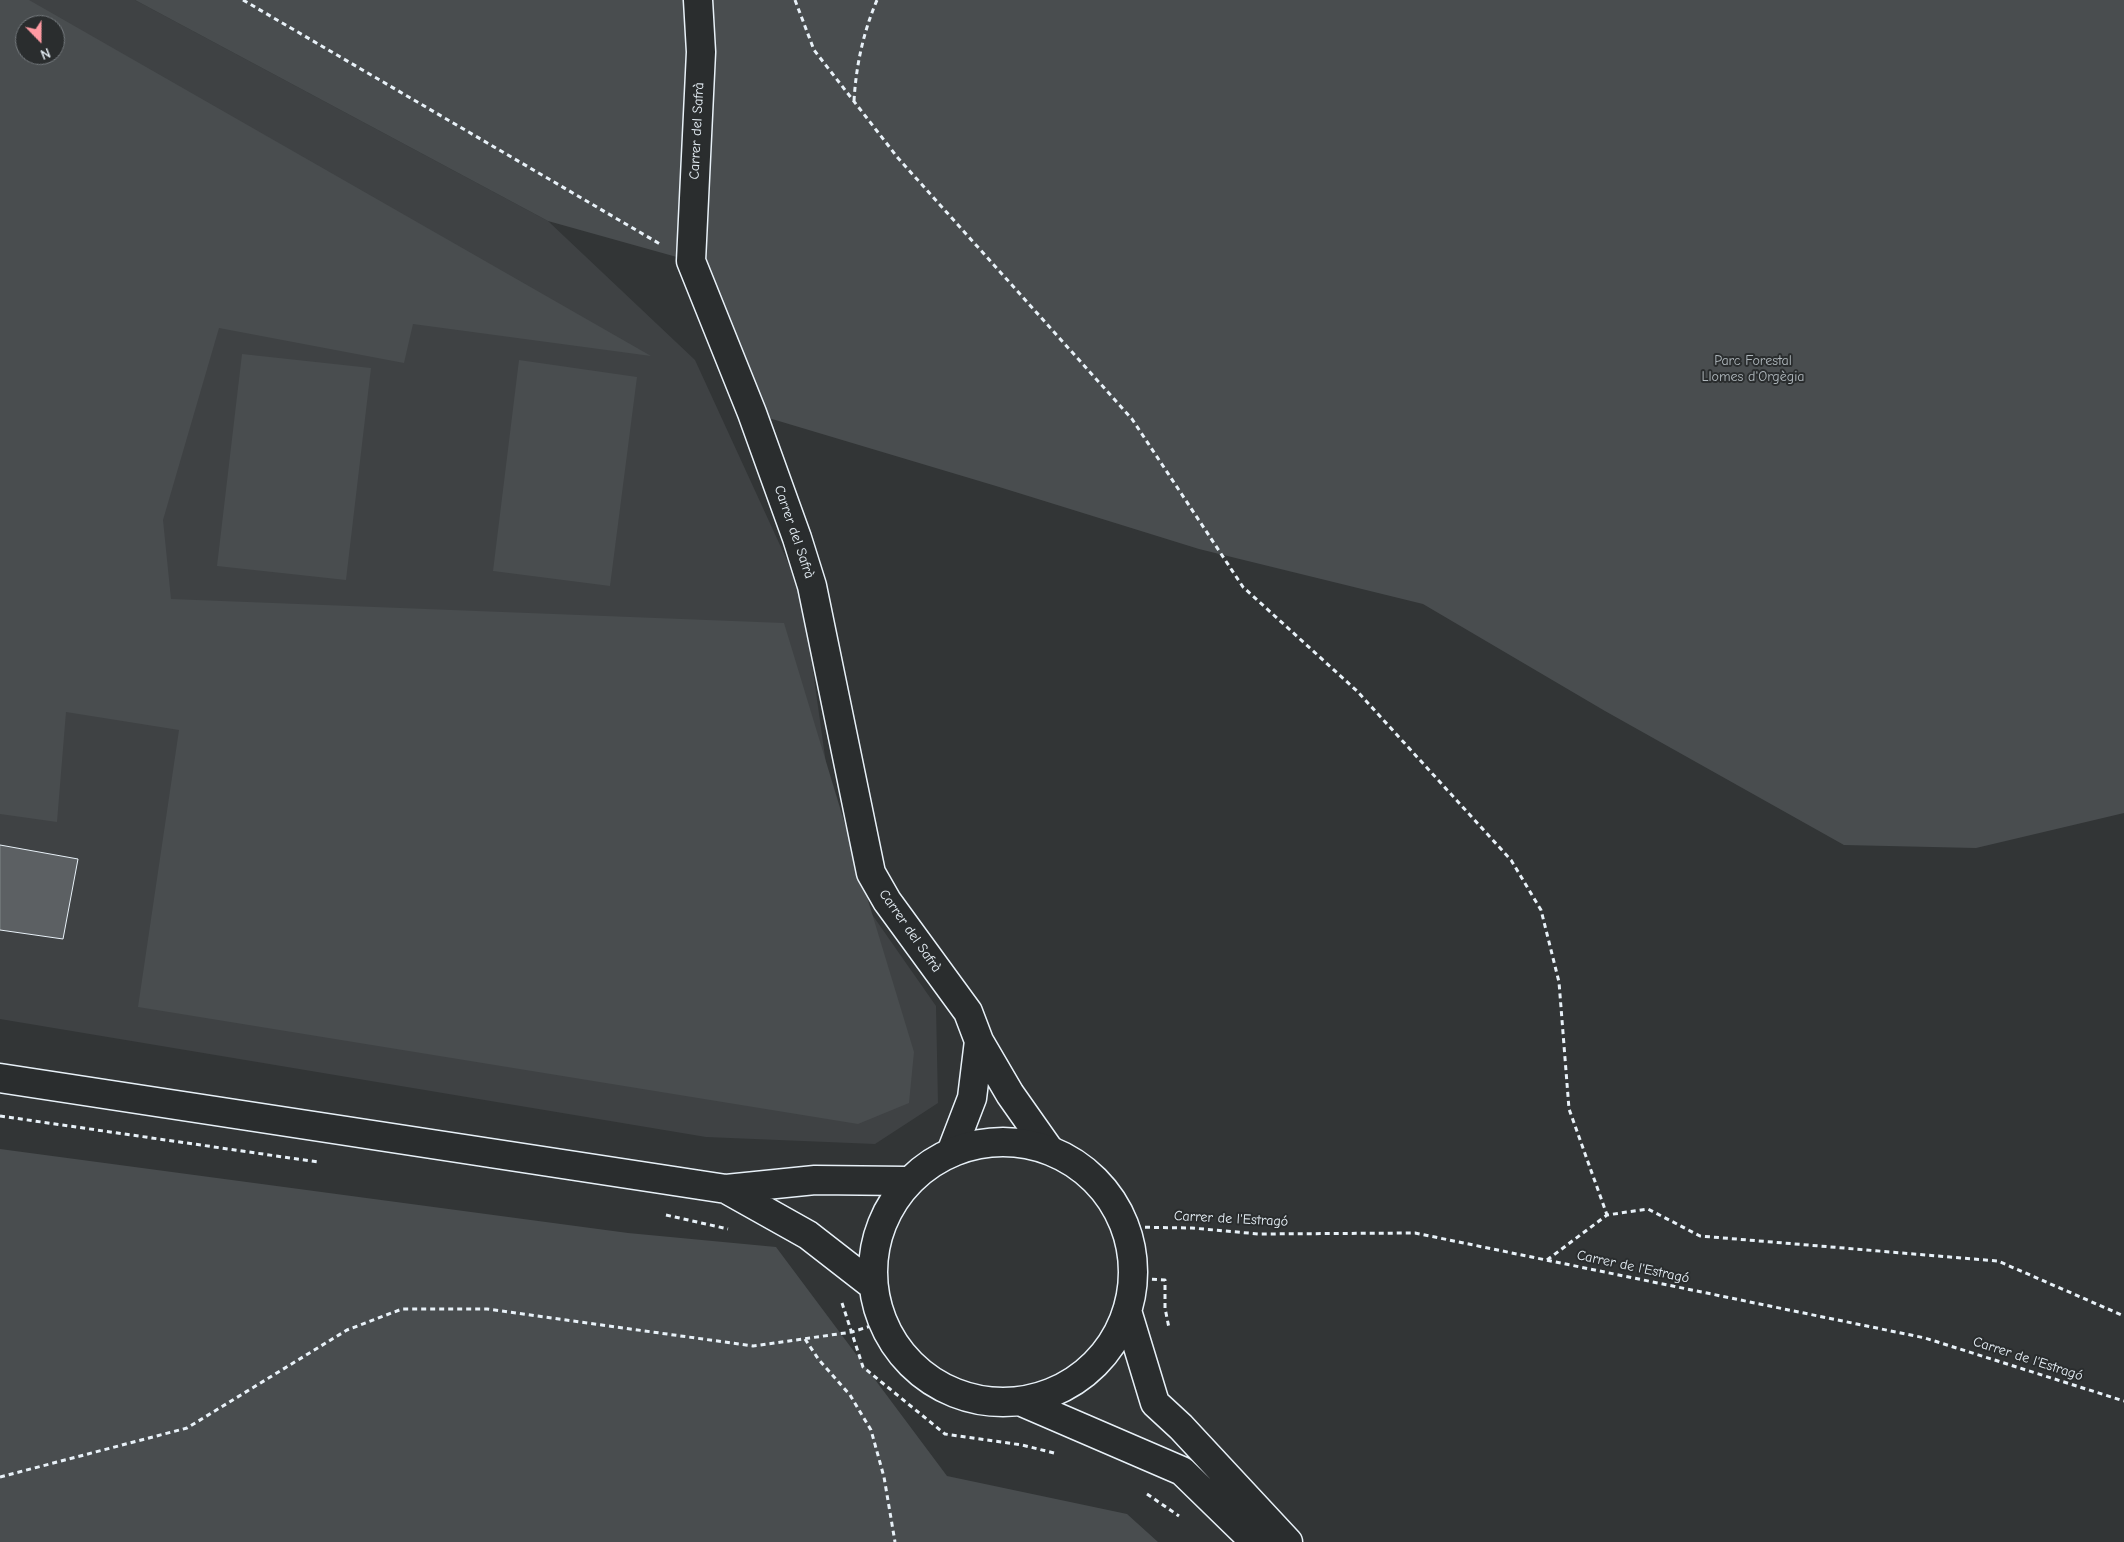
<!DOCTYPE html>
<html>
<head>
<meta charset="utf-8">
<style>
  body { margin:0 }
  #map { position:relative; width:2124px; height:1542px; overflow:hidden; background:#323536; font-family:"Comic Neue",sans-serif }
  canvas { display:block }
  .north { position:absolute; left:15px; top:15px; width:50px; height:50px; box-sizing:border-box; background:#2a2d2e; border:1px solid #767b7f; border-radius:50%; rotate:158deg; font-size:14px; font-weight:700; line-height:20px; text-align:center; color:#e8f1f8 }
  .north::after { content:''; display:block; margin:auto; width:18px; height:22px; background:#ff9aa2; clip-path:polygon(50% 0,100% 100%,50% 72%,0 100%) }
</style>
</head>
<body>
<div id="map">
<canvas width="2124" height="1542"></canvas>
<div class="north">N</div>
</div>
<script>
const ctx = document.querySelector('canvas').getContext('2d');
ctx.lineJoin = 'round';
function paint(path, color) {
  ctx.fillStyle = color;
  ctx.fill(path, 'evenodd');
}
function trace(path, color, width, dash) {
  ctx.strokeStyle = color;
  ctx.lineWidth = width;
  ctx.lineCap = dash ? 'butt' : 'round';
  ctx.setLineDash(dash || []);
  ctx.stroke(path);
}
function write(font, color, halo, rows, align = 'center') {
  ctx.font = font + ' "Comic Neue",sans-serif';
  ctx.lineWidth = 4;
  ctx.setLineDash([]);
  ctx.textBaseline = 'middle';
  ctx.strokeStyle = halo;
  ctx.fillStyle = color;
  for (const [text, x, y, turn = 0] of rows) {
    ctx.save();
    ctx.translate(x, y);
    ctx.rotate((+turn || 0) * Math.PI / 180);
    ctx.textAlign = isNaN(turn) ? turn : align;
    if (halo) ctx.strokeText(text, 0, 0);
    ctx.fillText(text, 0, 0);
    ctx.restore();
  }
}
paint(new Path2D(`
  M0,0H135L548,221L695,360L802,593L841,870L936,1006L938,1103L875,1144L706,1137L0,1019ZM25,25H55V55H25Z`), '#3f4244');
paint(new Path2D(`
  M0,0H29L651,356L413,324L404,363L219,328L163,520L171,599L784,623L914,1052L909,1103L858,1124L138,1007L179,730L66,712L57,822L0,814ZM25,25H55V55H25Z
  M135,0H2124V813L1976,848L1844,845L1605,711L1423,604L1199,549L996,486L752,413L691,261L548,221Z
  M242,354L371,368L346,580L217,566Z
  M519,360L637,377L610,586L493,571Z
  M0,1149L628,1233L776,1247L947,1476L1127,1514L1158,1542H0Z`), '#494d4f');
const building = new Path2D(`
  M0,845L78,859L63,939L0,930Z`);
paint(building, '#5c6063');
trace(building, '#e8f1f8', 1);
const street = new Path2D(`
  M698,0L701,52L691,261L752,413L797,538L812,586L871,873L887,901L968,1012L979,1041L1010,1094L1048,1148
  M952,1150L972,1098L979,1041`);
const secondary = new Path2D(`
  M0,1078L726,1189L815,1180L907,1181
  M873 1272a130 130 0 1 1 260 0a130 130 0 1 1-260 0Z
  M726,1189L808,1235L871,1284
  M1128,1314L1155,1403L1181,1427L1288,1542
  M1022,1402L1182,1471L1255,1542`);
trace(street, '#e8f1f8', 31);
trace(secondary, '#e8f1f8', 31);
trace(new Path2D(`
  M243,0L660,244
  M795,0L814,50L898,158L1132,419L1243,587L1357,691L1511,860L1541,910L1559,982L1569,1109L1607,1215
  M854,101C856,66 863,33 877,0
  M0,1116L318,1162
  M666,1215L728,1229
  M1127,1227L1192,1228L1259,1234L1415,1233L1925,1338L2124,1401
  M1547,1260L1607,1215L1648,1209L1700,1236L1998,1261L2124,1316
  M1134,1278L1165,1280V1308L1169,1328
  M842,1303L863,1367L945,1434L1022,1445L1054,1453
  M805,1339L819,1360L850,1395L871,1430L884,1477L895,1542
  M0,1477L187,1428L347,1330L402,1309H487L753,1346L852,1332L880,1323
  M1147,1494L1179,1516`), '#e8f1f8', 3, [5, 4]);
trace(street, '#2a2d2e', 28);
trace(secondary, '#2a2d2e', 28);
write('14px', '#e8f1f8', '#2a2d2e', [
  ["Carrer del Safrà",697,131,-87],
  ["Carrer del Safrà",794,532,71],
  ["Carrer del Safrà",910,931,55],
  ["Carrer de l'Estragó",1231,1219,3],
  ["Carrer de l'Estragó",1633,1267,12],
  ["Carrer de l'Estragó",2028,1359,18]
]);
write('14px', '#b0b8bd', '#2a2d2e', [
  ["Parc Forestal",1753,361],
  ["Llomes d'Orgègia",1753,377]
]);
</script>
</body>
</html>
